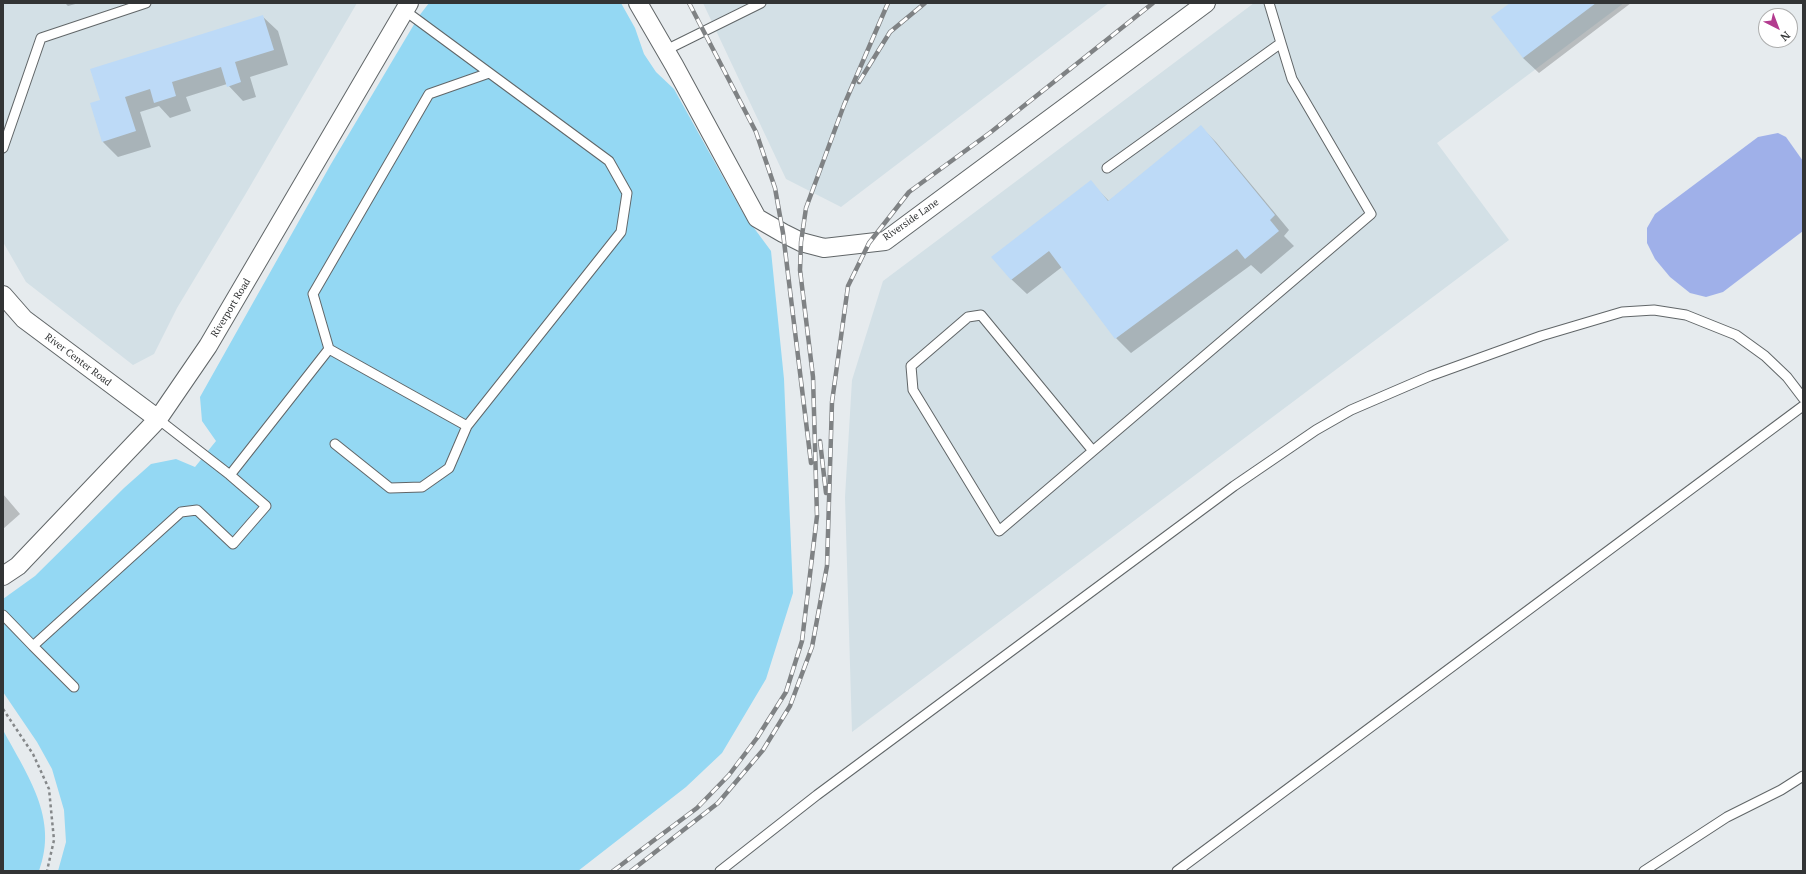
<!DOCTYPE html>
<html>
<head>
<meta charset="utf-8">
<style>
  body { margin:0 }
  #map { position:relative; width:1806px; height:874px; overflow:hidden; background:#e6ebee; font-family:"PT Serif",serif }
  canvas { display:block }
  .frame { position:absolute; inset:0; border:4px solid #323435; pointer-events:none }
  .north { position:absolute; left:1758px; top:8px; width:40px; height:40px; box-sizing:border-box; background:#fff; border:1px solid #adaeae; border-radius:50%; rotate:138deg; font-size:11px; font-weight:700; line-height:16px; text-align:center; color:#323435 }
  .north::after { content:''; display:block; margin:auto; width:14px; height:18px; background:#b33b8f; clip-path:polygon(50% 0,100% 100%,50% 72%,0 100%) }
</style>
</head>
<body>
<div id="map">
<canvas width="1806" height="874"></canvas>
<div class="frame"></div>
<div class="north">N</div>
</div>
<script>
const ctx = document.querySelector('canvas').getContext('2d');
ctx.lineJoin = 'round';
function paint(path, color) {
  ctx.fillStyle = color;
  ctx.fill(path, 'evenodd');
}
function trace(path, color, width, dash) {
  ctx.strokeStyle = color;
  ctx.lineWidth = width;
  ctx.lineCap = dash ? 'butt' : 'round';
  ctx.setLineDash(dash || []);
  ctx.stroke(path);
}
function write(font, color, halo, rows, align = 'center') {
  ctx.font = font + ' "PT Serif",serif';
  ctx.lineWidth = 4;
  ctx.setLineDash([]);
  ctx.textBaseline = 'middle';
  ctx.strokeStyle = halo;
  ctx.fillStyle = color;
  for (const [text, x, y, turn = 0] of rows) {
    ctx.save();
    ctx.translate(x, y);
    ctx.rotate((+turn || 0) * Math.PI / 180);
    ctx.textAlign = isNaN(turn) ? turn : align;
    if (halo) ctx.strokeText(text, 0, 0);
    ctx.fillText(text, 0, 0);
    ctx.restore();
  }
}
paint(new Path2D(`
  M3,3H357L245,195L177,308L154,354L133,365L26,282L3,242Z
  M703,3H1109L841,207L786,179Z
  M1254,3H1624L1437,143L1509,240L852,732L845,497L852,380L883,281Z`), '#d3e0e6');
paint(new Path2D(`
  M429,3H621L635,28L644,54L656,72L674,89L743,213L771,251L784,379L793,593L766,679L722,753L686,787L578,871H58L66,842L64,810L52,769L37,742L3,692V599L35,576L124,488L151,464L176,459L195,467L216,441L202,421L200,397L331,164L419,16Z
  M3,730C27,775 59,818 39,871H3Z`), '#94d8f3');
paint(new Path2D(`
  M1778,133L1786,137L1803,161V231L1723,292L1706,297L1690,293L1670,277L1655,259L1647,243V228L1655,214L1758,137Z`), '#9fb0e9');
paint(new Path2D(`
  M65,3H79L68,6Z
  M1512,3H1631L1539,73L1523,58Z
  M262,16L278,31L288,65L250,77L256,97L243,101L227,84L186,97L191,111L170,118L159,106L140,112L151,147L118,157L103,142L102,101Z
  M1201,127L1216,142L1289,230L1284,236L1294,246L1261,274L1251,265L1131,353L1116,338L1062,267L1027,294L1011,279L1090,182L1109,201Z
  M3,494L20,514L3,529Z`), '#0003');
paint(new Path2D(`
  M1510,3H1596L1523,58L1491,17Z
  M263,15L274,50L235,62L241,82L227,87L221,67L172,82L176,96L154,103L150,89L125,97L136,131L102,142L90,103L100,100L90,69Z
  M1201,125L1275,215L1270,220L1279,231L1245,259L1237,249L1115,339L1049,251L1011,280L991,257L1091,180L1108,201Z`), '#bddaf7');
const lane = new Path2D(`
  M666,50L761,3
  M3,148L41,38L146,3
  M1107,168L1281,43L1269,3
  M329,349L313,294L429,94L489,73
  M158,419L230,475L329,349L467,426L621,232L627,193L609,161L404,10
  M335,444L390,488L422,487L449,468L467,426
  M1093,451L981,315L968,317L911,366L913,390L999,531L1371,214L1292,79L1281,43
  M3,615L33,646
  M74,687L33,646L181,512L197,510L233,544L266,506L230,475
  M720,871L817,795L1234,486L1316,430L1351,410L1430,376L1541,336L1622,312L1654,310L1686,315L1736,335L1765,356L1787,377L1803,398
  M1177,871L1803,406
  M1644,871L1727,817L1781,790L1803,776`);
const street = new Path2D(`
  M638,3L674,65L757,218L783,233L801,242L824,248L885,241L1206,3
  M3,295L24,319L158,419
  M3,576L18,566L158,419L208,346L409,3`);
trace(lane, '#616668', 11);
trace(street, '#616668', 20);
trace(new Path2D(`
  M3,709L33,754L49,789L54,840L47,871`), '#85888a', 2.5, [3, 3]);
trace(lane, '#fff', 9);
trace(street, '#fff', 18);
const rail = new Path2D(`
  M689,3L756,132L775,188L783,233L811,463
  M859,82L890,32L925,3
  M820,441L826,493
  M613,871L697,808L729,775L757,738L786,692L802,641L817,516L813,377L800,270L801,242L806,208L844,105L888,3
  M631,871L718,803L763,750L790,706L812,647L827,566L832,402L848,286L869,243L909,192L991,132L1153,3`);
trace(rail, '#7f8284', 4.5);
trace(rail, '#fff', 3, [9]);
write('10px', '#323435', '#fff', [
  ["Riverside Lane",911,220,-35],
  ["Riverport Road",231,308,-59],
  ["River Center Road",78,360,37]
]);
</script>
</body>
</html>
